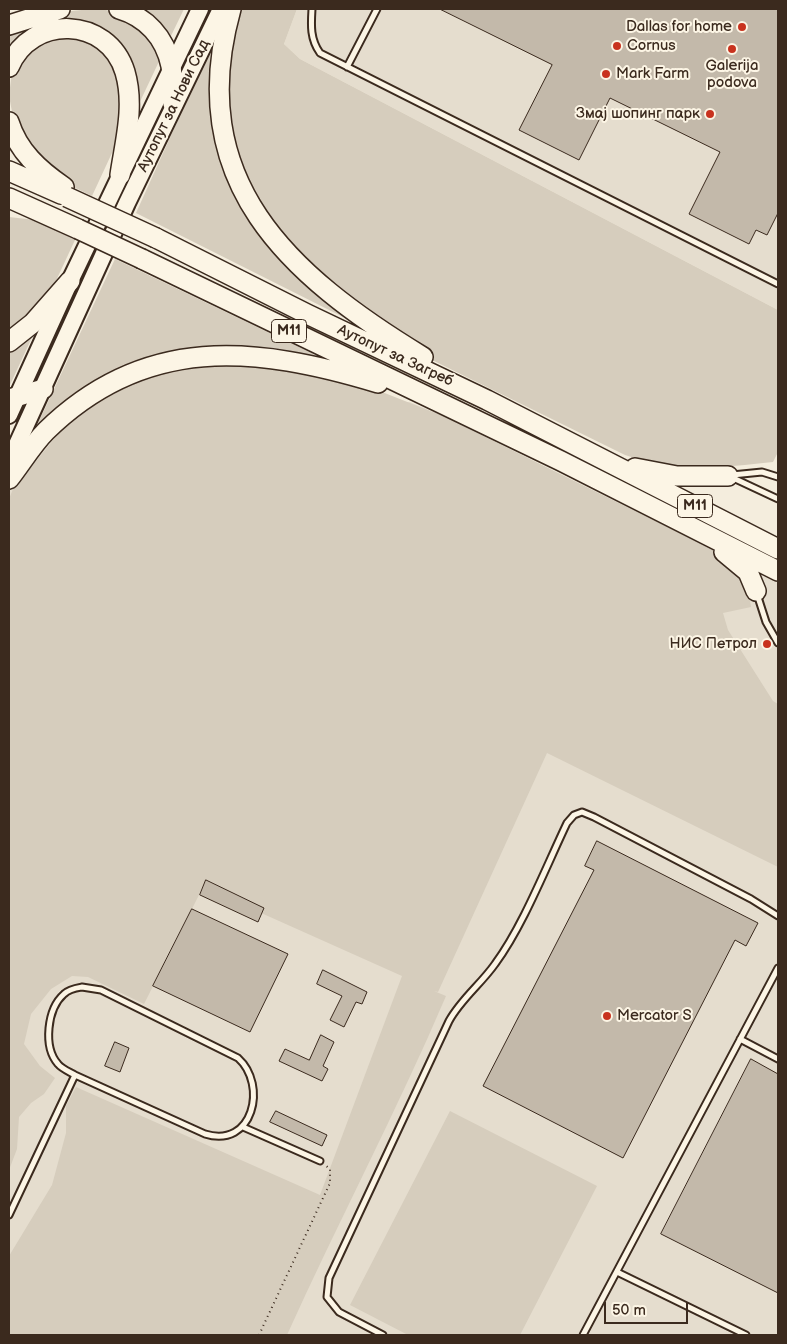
<!DOCTYPE html>
<html>
<head>
<meta charset="utf-8">
<style>
  body { margin:0 }
  #map { position:relative; width:787px; height:1344px; overflow:hidden; background:#f4eddd; font-family:"Balsamiq Sans",sans-serif }
  canvas { display:block }
  .frame { position:absolute; inset:0; border:10px solid #3b2a1e; pointer-events:none }
  .scale { position:absolute; left:604px; top:1302px; width:84px; height:22px; box-sizing:border-box; border:2px solid #3b2a1e; border-top:0; padding-left:6px; font-size:15px; line-height:18px; white-space:nowrap; color:#3b2a1e; -webkit-text-stroke:4px #fcf5e5; paint-order:stroke }
</style>
</head>
<body>
<div id="map">
<canvas width="787" height="1344"></canvas>
<div class="frame"></div>
<div class="scale">50 m</div>
</div>
<script>
const ctx = document.querySelector('canvas').getContext('2d');
ctx.lineJoin = 'round';
function paint(path, color) {
  ctx.fillStyle = color;
  ctx.fill(path, 'evenodd');
}
function trace(path, color, width, dash) {
  ctx.strokeStyle = color;
  ctx.lineWidth = width;
  ctx.lineCap = dash ? 'butt' : 'round';
  ctx.setLineDash(dash || []);
  ctx.stroke(path);
}
function write(font, color, halo, rows, align = 'center') {
  ctx.font = font + ' "Balsamiq Sans",sans-serif';
  ctx.lineWidth = 4;
  ctx.setLineDash([]);
  ctx.textBaseline = 'middle';
  ctx.strokeStyle = halo;
  ctx.fillStyle = color;
  for (const [text, x, y, turn = 0] of rows) {
    ctx.save();
    ctx.translate(x, y);
    ctx.rotate((+turn || 0) * Math.PI / 180);
    ctx.textAlign = isNaN(turn) ? turn : align;
    if (halo) ctx.strokeText(text, 0, 0);
    ctx.fillText(text, 0, 0);
    ctx.restore();
  }
}
paint(new Path2D(`
  M297,9H778V310L300,59L284,44Z
  M410,402L443,416L778,583V1335H9V491L49,436L73,414Z`), '#e5ddce');
paint(new Path2D(`
  M91,9C130,9 139,27 163,53L137,108L134,73L72,21L9,57V27L72,11Z
  M137,9H184L169,40Z
  M237,9H297L284,44L300,59L778,310V452L773,462C718,468 679,473 625,455L428,358L307,265L253,201L224,114L232,23Z
  M70,32L105,48L122,84L118,140L92,196L61,181L42,166L14,122L9,96L12,71L34,42Z
  M210,49V90L216,137L233,182L361,326L136,213Z
  M9,217L35,220L75,240L54,285L39,306L9,335Z
  M115,259L347,370L185,352L32,436Z
  M35,331L9,387V348Z
  M255,362L377,390L443,416L730,558L748,588L751,607L723,613L728,630L773,701L778,704V867L547,753L438,992L434,991L446,996C397,1111 338,1222 287,1335H9V1256L52,1185L66,1133V1106L76,1087L320,1195L402,976L203,887L144,1004L88,977L72,976L51,989L31,1014L24,1044L40,1066L55,1078L44,1094L31,1103L19,1117L17,1149L9,1170V499L13,489L73,416L98,396L177,365Z
  M450,1111L597,1186L520,1335H408L350,1305Z`), '#d6cdbd');
const building = new Path2D(`
  M440,9H778V213L767,235L756,230L749,244L689,214L720,152L610,98L579,160L519,130L552,65Z
  M597,841L758,923L746,946L735,940L623,1158L483,1086L594,870L585,866Z
  M206,880L264,908L258,922L200,895Z
  M192,909L288,954L250,1032L153,986Z
  M323,970L367,992L362,1004L356,1002L344,1027L330,1020L342,996L317,984Z
  M321,1035L334,1042L323,1066L328,1069L322,1081L279,1061L285,1049L309,1060Z
  M115,1042L129,1048L120,1072L105,1066Z
  M751,1059L778,1074V1293L661,1234Z
  M276,1111L327,1135L322,1146L270,1122Z`);
paint(building, '#c3b9aa');
trace(building, '#3b2a1e', 1);
const lane = new Path2D(`
  M312,9C311,25 310,39 320,53L778,284
  M347,67L377,9
  M732,475L762,472L778,477
  M731,477L778,499
  M757,594L766,622L778,643
  M82,987L101,990L238,1058C268,1085 253,1149 205,1134L75,1075C70,1072 62,1069 58,1064C43,1047 47,1009 64,994C69,989 76,988 82,987Z
  M740,1039L778,1059
  M243,1127L320,1161
  M9,1215L75,1075
  M617,1272L746,1335
  M383,1335L339,1312L327,1297L329,1278L449,1021C461,999 481,984 495,964C523,926 546,867 567,823L574,815L582,812L594,817L751,899L778,916
  M583,1335L778,968`);
const primary = new Path2D(`
  M9,415L70,281L200,9
  M9,462L127,203L221,9`);
const highway = new Path2D(`
  M119,9C146,17 165,37 171,66C173,78 171,92 173,104
  M231,9C183,181 288,275 423,357
  M9,25L60,9
  M9,67C31,14 108,16 125,72C135,106 125,141 120,175
  M9,122C18,151 39,170 64,187
  M9,171L61,194
  M9,198L78,229
  M156,238L307,314L487,400L778,549
  M142,259L561,461L778,571
  M9,342L33,323L70,281
  M9,399L43,389
  M635,468L677,476H728
  M9,479C21,464 32,445 46,431C145,334 255,346 378,383
  M724,552L748,572L756,591`);
trace(lane, '#3b2a1e', 9);
trace(primary, '#3b2a1e', 20);
trace(highway, '#3b2a1e', 22);
trace(new Path2D(`
  M259,1335L330,1183V1169L325,1165`), '#3b2a1e', 2, [1, 4]);
trace(lane, '#fcf5e5', 5);
trace(primary, '#fcf5e5', 16);
trace(highway, '#fcf5e5', 19);
const highwayBridge = new Path2D(`
  M67,197L156,238
  M78,229L142,259`);
trace(highwayBridge, '#3b2a1e', 22, []);
trace(highwayBridge, '#fcf5e5', 19);
for (const [x, y, r, color] of [
  [742,27,5,"#c8321e"],
  [617,46,5,"#c8321e"],
  [732,49,5,"#c8321e"],
  [606,74,5,"#c8321e"],
  [710,114,5,"#c8321e"],
  [767,644,5,"#c8321e"],
  [607,1016,5,"#c8321e"]
]) {
  const dot = new Path2D();
  dot.arc(x, y, r, 0, 2 * Math.PI);
  ctx.fillStyle = color;
  ctx.fill(dot);
  trace(dot, '#fcf5e5', 2);
}
for (const [x, y, w] of [
  [289,331,35],
  [695,506,35]
]) {
  const box = new Path2D();
  box.roundRect(x - w / 2, y - 11.5, w, 23, 4);
  ctx.fillStyle = '#fcf5e5';
  ctx.fill(box);
  trace(box, '#3b2a1e', 1);
}
write('bold 14px', '#3b2a1e', null, [
  ["M11",289,331],
  ["M11",695,506]
]);
write('15px', '#3b2a1e', '#fcf5e5', [
  ["Dallas for home",732,27],
  ["Cornus",627,46,"left"],
  ["Galerija",732,66,"center"],
  ["podova",732,83,"center"],
  ["Mark Farm",616,74,"left"],
  ["Змај шопинг парк",700,114],
  ["НИС Петрол",757,644],
  ["Mercator S",617,1016,"left"]
], 'right');
write('15px', '#3b2a1e', '#fcf5e5', [
  ["Аутопут за Нови Сад",174,106,-64],
  ["Аутопут за Загреб",395,356,25]
]);
</script>
</body>
</html>
